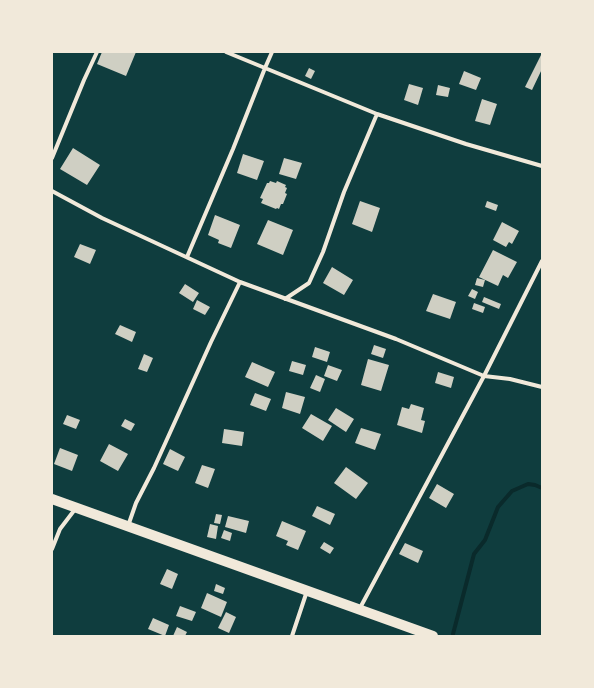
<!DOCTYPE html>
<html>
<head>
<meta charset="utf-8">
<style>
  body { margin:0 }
  #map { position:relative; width:594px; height:688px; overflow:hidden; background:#0f3d3e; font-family:"DM Sans",sans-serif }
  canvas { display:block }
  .frame { position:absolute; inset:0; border:53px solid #f1e9da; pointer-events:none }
</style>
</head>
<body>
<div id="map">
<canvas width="594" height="688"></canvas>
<div class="frame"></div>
</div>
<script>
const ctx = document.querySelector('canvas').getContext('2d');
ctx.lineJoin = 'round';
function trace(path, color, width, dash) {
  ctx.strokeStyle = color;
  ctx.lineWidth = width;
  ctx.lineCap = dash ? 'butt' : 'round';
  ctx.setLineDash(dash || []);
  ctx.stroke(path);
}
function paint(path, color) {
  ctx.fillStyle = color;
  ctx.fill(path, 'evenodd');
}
trace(new Path2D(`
  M453,634L474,554L485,540L498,507L512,491L528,484L535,485L542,488`), '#0a2a2b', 4);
paint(new Path2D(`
  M102,52H136L126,76L97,64Z
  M542,53V69L532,90L525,87Z
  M309,68L315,71L311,79L305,76Z
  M464,71L481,78L476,90L459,84Z
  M409,84L423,88L418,105L404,100Z
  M438,85L450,88L448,97L436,95Z
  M482,99L497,104L490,125L475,121Z
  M73,148L100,165L87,185L60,169Z
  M243,154L264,161L257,180L237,173Z
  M284,158L302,163L296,179L279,174Z
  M270,181L276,183L277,181L286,185L285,187L287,188L285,193L287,194L283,204H281L279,209L277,208L276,209L261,203L263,199L260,198L267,183H269Z
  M360,201L380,208L372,232L352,224Z
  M487,201L498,205L496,211L485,207Z
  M215,215L240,225L231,248L218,243L219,240L208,235Z
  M268,220L293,230L283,255L257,244Z
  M502,222L519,231L512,244L509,242L506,247L493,240Z
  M80,244L96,250L90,264L74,257Z
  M493,250L517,262L508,278L503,275L498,286L479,277Z
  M332,267L353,280L344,295L323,283Z
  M477,278L485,280L483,287L475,285Z
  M185,284L199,293L193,302L179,293Z
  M472,289L478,292L475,299L468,296Z
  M433,294L456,302L450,319L426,311Z
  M484,297L501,304L499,309L482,302Z
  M197,300L210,307L205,315L193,309Z
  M474,303L485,307L483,313L472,309Z
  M120,325L136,332L132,342L115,334Z
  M374,345L386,349L383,358L371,354Z
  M315,347L330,352L327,362L312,357Z
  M144,354L153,358L147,372L138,369Z
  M368,359L389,365L381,391L361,385Z
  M292,361L306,365L303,375L289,371Z
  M252,362L275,372L268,387L245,377Z
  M328,365L342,370L337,381L324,376Z
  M438,372L454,377L451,388L435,383Z
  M316,375L325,379L320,392L310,388Z
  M286,392L305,397L300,414L282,408Z
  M255,393L271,399L266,411L250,405Z
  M411,404L424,408L421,420L425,421L422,433L397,425L402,407L409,409Z
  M336,408L354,419L346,432L328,420Z
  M311,414L332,426L323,441L302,428Z
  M67,415L80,420L76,429L63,424Z
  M125,419L135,424L131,431L121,426Z
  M361,428L381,434L375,450L355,443Z
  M224,429L244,432L242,446L222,443Z
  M109,444L128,454L118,471L100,461Z
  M60,448L78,455L72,471L54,464Z
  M170,449L185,457L178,471L163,464Z
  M202,465L215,469L208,488L195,483Z
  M346,467L368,483L356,499L334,483Z
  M437,484L454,494L446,508L429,498Z
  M317,506L335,514L330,525L312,516Z
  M216,514L222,515L220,524L214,523Z
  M228,516L249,521L246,533L225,527Z
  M282,521L306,531L298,550L286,545L288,541L276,536Z
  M210,524L218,526L216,539L207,537Z
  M224,530L232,533L230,541L221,538Z
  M324,542L334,548L330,554L320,548Z
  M405,543L423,551L418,563L399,554Z
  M167,569L178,574L172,589L160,584Z
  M216,584L225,588L223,594L214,591Z
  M207,593L227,602L221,617L201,608Z
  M180,606L196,612L192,621L176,616Z
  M226,612L236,617L229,633L218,628Z
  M153,618L169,625L165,636L148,629Z
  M177,627L187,632L185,636H173Z`), '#cfcfc3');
trace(new Path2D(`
  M226,52L377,114L466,144L542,166
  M52,158L84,80L97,52
  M52,191L102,218L240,282L396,339L484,376L510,379L542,387
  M187,257L233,149L265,68L272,52
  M285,299L309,283L323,252L344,192L377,114
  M128,526L136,503L154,468L211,342L240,282
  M52,549L60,529L76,508
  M360,608L484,376L542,261
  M292,636L307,591`), '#f1e9da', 4);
trace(new Path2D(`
  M52,499L433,636`), '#f1e9da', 10);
</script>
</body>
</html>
